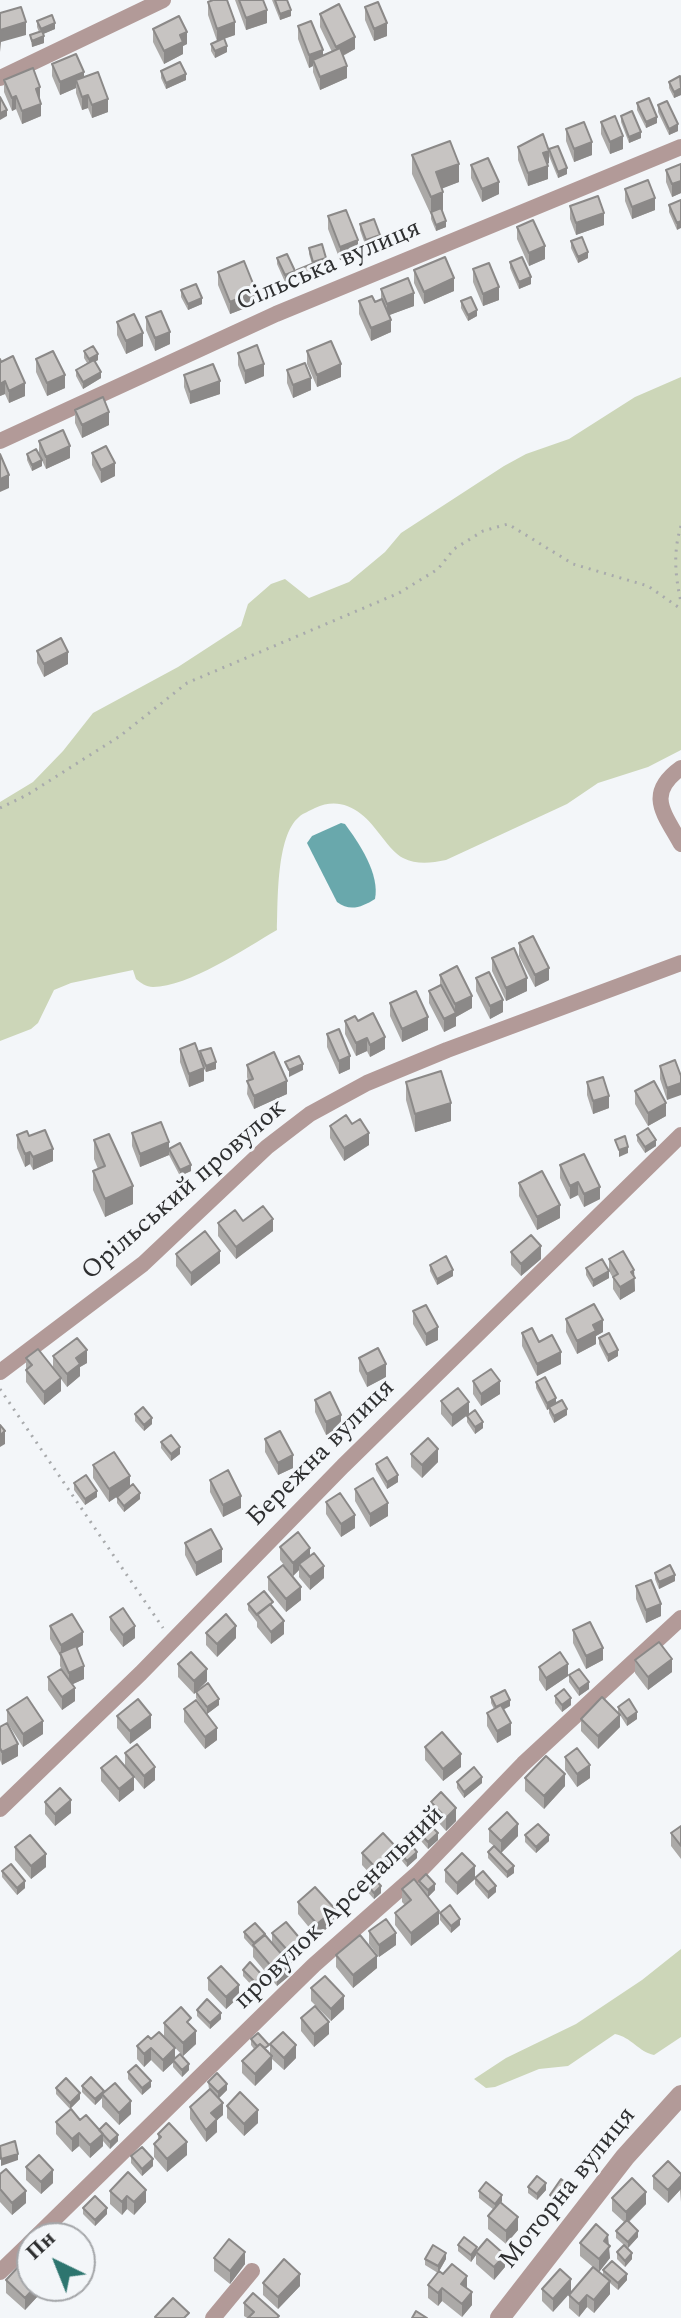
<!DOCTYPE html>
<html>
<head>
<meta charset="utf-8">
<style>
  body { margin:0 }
  #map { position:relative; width:681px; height:2318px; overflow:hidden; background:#f3f6f9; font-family:Spectral,serif }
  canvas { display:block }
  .north { position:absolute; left:16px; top:2222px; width:80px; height:80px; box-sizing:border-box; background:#f3f6f9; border:2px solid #a4a6a9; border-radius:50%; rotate:317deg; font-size:22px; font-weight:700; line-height:32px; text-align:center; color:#2e2f30 }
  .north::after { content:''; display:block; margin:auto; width:28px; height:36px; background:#2d756f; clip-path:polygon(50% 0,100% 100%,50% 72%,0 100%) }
</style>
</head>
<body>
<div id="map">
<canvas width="681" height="2318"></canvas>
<div class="north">Пн</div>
</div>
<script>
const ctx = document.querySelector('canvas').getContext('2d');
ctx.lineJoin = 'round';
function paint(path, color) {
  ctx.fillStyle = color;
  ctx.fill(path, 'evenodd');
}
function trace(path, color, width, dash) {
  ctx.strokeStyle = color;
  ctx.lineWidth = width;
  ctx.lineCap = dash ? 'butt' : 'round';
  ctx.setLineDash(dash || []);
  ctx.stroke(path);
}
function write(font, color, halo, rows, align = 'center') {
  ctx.font = font + ' Spectral,serif';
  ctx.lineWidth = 6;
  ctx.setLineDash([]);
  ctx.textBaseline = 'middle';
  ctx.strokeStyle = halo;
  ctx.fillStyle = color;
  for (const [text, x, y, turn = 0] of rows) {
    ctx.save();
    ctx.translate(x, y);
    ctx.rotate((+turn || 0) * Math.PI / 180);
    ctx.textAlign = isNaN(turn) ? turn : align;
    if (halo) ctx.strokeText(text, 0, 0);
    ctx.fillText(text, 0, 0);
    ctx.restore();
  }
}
paint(new Path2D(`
  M681,377V750L648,767L598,783L567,804L446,860C431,863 417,865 403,858C389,851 376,825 361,814C347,803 332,800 315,808C310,811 303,813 299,817C276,836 278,902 277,930C246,948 188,987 153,987C146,987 141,983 136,979L133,970L71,983L54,990L38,1023L31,1029L0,1041V802L33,782L63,751L93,713L178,667L241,626L248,604L271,584L285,579L309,598L349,582L385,552L401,533L504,466L526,454L569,439L635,397Z
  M681,1949V2037L654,2055C639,2052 631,2037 615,2034L568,2066L539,2069L495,2087L486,2088L474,2079L506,2058L576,2024L642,1980Z`), '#ccd6b8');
paint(new Path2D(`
  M341,823L345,824C359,843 380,874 375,899C362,907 350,912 337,902L307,843L312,836Z`), '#69a8ac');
trace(new Path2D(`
  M681,526C673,552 675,575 681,602
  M0,808L27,795L120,736L187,683L399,593L438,569L454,549L483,531L508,524L573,564L648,586L681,609
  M0,1389L163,1628`), '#a8aaac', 3, [2, 6]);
trace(new Path2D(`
  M0,78L163,0
  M0,441L276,314L681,147
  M681,768C645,794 664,813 681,844
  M0,1372L143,1264L267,1147L310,1114L367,1083L447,1050L681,963
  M0,1809L141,1673L343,1466L681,1135
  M35,2238L314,1965L418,1873L523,1764L681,1618
  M0,2272L32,2241
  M213,2318L252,2271`), '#b29a98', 16);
trace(new Path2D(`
  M500,2318L625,2157L681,2095`), '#b29a98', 20);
paint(new Path2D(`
  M235,0H263L267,23L246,30Z
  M272,0H287L291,16L280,20Z
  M208,2L235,35L224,39L227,52L215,58L211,51V44L217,41L208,15Z
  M365,7L387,36L374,41L365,20Z
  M320,14L355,49L343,56L347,78L320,90L313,72V66L309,68L298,39V26L323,55L332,52L320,27Z
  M37,21L55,29L43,34L44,43L32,47L30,35L39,32L37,27Z
  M153,29L187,44L183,46V54L164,64L153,42Z
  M52,64L84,77L108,112L92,118L88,108L82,110L76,93V88L60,95L52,76Z
  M161,71L186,80L166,89L161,78Z
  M681,77V95L674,98L669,88V82Z
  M4,80L40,100L41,116L22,124L16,109L12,111L4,92Z
  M637,103L657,123L646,128L637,110Z
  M658,105L678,131L669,135L658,112Z
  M621,116L641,138L629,143L621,122Z
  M601,122L623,149L610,154L601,134Z
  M566,129L592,155L574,162L566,141Z
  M518,147L549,150L567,174L558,178L549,156V163L547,164L548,179L528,186L518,160Z
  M412,155L459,182L442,188V211L446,227L436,231L431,219V215L412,174Z
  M681,164V193L672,197L666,182V170Z
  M471,165L499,194L482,202L471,178Z
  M625,189L655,210L632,219L625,201Z
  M681,200L677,230L669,212V205Z
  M570,206L604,225L576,235L570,219Z
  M328,216L358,253L340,260L328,229Z
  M360,224L380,241L366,247L360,230Z
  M517,227L545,259L529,266L517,239Z
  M571,241L588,258L578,263L571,248Z
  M309,248L326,265L316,267L317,277L301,284L297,276V270L312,264L309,254Z
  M277,258L295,278L285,282L277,264Z
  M510,262L531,284L519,289L510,268Z
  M473,269L499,300L483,306L473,282Z
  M414,270L454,291L424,304L414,283Z
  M218,272L256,304L230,314L218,285Z
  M381,289L414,306L389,315L391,332L371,341L359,314V301L375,302L381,299Z
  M181,290L202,304L188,310L181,297Z
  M461,301L477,316L468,321L461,308Z
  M146,317L170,344L155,351L146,330Z
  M117,322L143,346L126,354L117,335Z
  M84,351L98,360L95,362L101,378L83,389L76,376V370L87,363L84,358Z
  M307,351L341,377L317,387L307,364Z
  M238,353L264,376L245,384L238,365Z
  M0,359L25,396L9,403L5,394L0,396Z
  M36,359L65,388L47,396L36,372Z
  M287,370L311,390L293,398L287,383Z
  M184,375L220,394L190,404L184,387Z
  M75,410L109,425L82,438L75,423Z
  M39,441L70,458L46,469L39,454Z
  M92,453L115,476L101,483L92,465Z
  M27,454L42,466L32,471L27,460Z
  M37,651L68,664L44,677L37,663Z
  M519,943L549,980L535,987L519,956Z
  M492,958L527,991L506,1001L492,971Z
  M440,975L472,1008L456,1017V1026L444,1032L429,1003V991L440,985Z
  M476,978L503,1012L490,1019L476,991Z
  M390,1003L428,1030L402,1042L390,1016Z
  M345,1021H358L385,1049L370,1057L367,1051L356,1056L345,1034Z
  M327,1034L350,1069L339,1074L327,1047Z
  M180,1049L200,1057V1051L216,1069L206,1072L204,1069V1081L189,1087L180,1062Z
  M675,1060L667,1100L660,1079V1066Z
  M247,1065L287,1094L254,1109L247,1094L248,1081L247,1077Z
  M406,1082L451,1121L415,1132L406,1100Z
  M587,1082L609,1108L593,1114L587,1095Z
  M635,1091L666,1116L648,1126L635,1104Z
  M330,1126L369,1145L344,1161L330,1138Z
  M132,1133L169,1155L140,1167L132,1146Z
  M17,1135L29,1136L53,1161L33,1170L30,1164L25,1167L17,1148Z
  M637,1135L656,1146L645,1153L637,1141Z
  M94,1140L133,1204L105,1217L93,1190V1171L98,1169L94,1159Z
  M169,1149L191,1171L180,1176L169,1155Z
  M560,1165L600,1199L584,1207L578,1195L570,1199L560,1178Z
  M519,1183L560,1218L537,1230L519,1196Z
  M243,1221L273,1231L236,1259L218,1236V1223Z
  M511,1252L541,1259L521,1276L511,1265Z
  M176,1254L220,1263L191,1286L176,1266Z
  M609,1259L634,1270L635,1291L620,1300L613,1289V1278L609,1271Z
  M430,1265L453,1276L437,1285L430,1271Z
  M586,1268L609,1278L593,1287L586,1275Z
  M413,1311L438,1340L426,1346L413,1324Z
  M566,1319L603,1332L596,1336V1344L577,1354L566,1332Z
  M522,1333L539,1342L561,1364L537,1376L522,1346Z
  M599,1338L618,1356L608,1362L599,1344Z
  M53,1356L87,1363L80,1367V1376L67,1387L61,1379V1391L44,1405L26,1382V1358L53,1368Z
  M359,1358L386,1377L367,1387L359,1371Z
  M473,1381L500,1394L481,1406L473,1394Z
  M536,1382L567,1415L554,1423L549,1413V1409L547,1410L536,1388Z
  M315,1400L341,1428L326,1435L315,1412Z
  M441,1401L469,1402L452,1427L441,1414Z
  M135,1414L152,1424L144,1431L135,1421Z
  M467,1416L483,1428L475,1434L467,1422Z
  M265,1439L293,1468L278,1475L265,1452Z
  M161,1442L180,1454L171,1461L161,1448Z
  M411,1454L438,1462L422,1478L411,1467Z
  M376,1464L398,1482L387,1489L376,1470Z
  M93,1465L130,1487L140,1499L124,1512L117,1503V1497L122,1493L109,1502L93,1478Z
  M210,1480L241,1508L223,1517L210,1492Z
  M74,1483L97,1497L85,1505L74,1490Z
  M355,1489L388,1516L370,1527L355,1501Z
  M326,1502L355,1528L341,1537L326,1514Z
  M185,1543L222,1562L196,1576L185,1555Z
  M280,1547L310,1555L324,1578L310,1590L299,1577V1570L293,1576L280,1560Z
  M655,1573L675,1581L659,1589L655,1579Z
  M268,1577L301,1600L286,1612L268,1590Z
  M636,1586L661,1616L646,1623L636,1599Z
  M248,1604L273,1608L284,1634L271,1644L257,1627V1622L248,1610Z
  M110,1617L135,1638L123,1647L110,1630Z
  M50,1626L83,1645L77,1648L84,1679L72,1684L75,1701L62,1710L48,1690V1677L62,1670L60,1666V1656L50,1639Z
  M573,1630L603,1660L586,1669L573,1643Z
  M206,1633L236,1638L217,1657L206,1645Z
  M635,1660L672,1672L648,1690L635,1673Z
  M178,1664L207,1681L194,1694L178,1677Z
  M539,1667L568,1676L546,1691L539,1680Z
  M569,1675L589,1689L579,1696L569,1682Z
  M196,1692L219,1705L207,1714L196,1698Z
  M555,1696L571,1705L562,1712L555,1703Z
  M491,1697L510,1706L503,1710L511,1735L497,1743L487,1726V1713L494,1709L491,1703Z
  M618,1707L637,1719L627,1726L620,1715V1727L598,1749L581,1731V1719L618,1713Z
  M184,1709L217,1740L205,1749L184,1722Z
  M7,1710L43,1734L23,1747L7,1722Z
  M117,1716L151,1728L130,1744L117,1728Z
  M0,1727L18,1756L2,1765L0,1760Z
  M425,1747L461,1767L443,1781L425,1760Z
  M125,1753L155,1780L144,1789L125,1766Z
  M565,1757L590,1778L577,1787L565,1770Z
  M101,1768L134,1790L119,1802L101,1781Z
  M525,1778L565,1786L544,1809L525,1791Z
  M457,1782L482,1783L464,1798L457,1788Z
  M45,1802L71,1813L55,1826L45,1814Z
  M431,1802L456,1821L446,1831L431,1814Z
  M681,1826V1859L671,1846V1833Z
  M415,1828L438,1840L428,1849L415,1834Z
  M489,1829L518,1836L501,1853L514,1873L507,1878L488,1858V1852L494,1846L489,1842Z
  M525,1835L549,1841L536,1853L525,1842Z
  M15,1847L46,1867L31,1879L15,1860Z
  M398,1850L417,1858L407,1867L398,1856Z
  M362,1853L396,1860L375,1879L381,1893L374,1899L364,1888V1881L371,1875L362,1865Z
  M445,1870L475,1879L457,1895L445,1882Z
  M2,1871L25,1888L17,1895L2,1877Z
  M475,1878L496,1892L488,1899L475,1884Z
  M419,1881L435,1890L428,1897L439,1924L411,1946L395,1925V1913L405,1905L402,1902V1889L419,1885Z
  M298,1902L335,1921L317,1937L298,1914Z
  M440,1913L460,1925L451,1933L440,1920Z
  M369,1931L396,1945L379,1957L369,1944Z
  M244,1932L272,1944V1933L302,1954L289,1965V1976L277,1986L253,1957V1948L244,1938Z
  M336,1955L377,1968L353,1988L336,1967Z
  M243,1970L262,1982L255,1989L243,1976Z
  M208,1978L239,1997L226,2009L208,1990Z
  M311,1988L344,2009L331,2021L311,2001Z
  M197,2010L221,2019L210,2029L197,2016Z
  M301,2018L329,2034L314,2047L301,2031Z
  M164,2023L191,2027L196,2044L183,2056L164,2036Z
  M148,2036L175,2058L189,2070L182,2077L173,2067V2062L163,2072L151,2060L144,2067L137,2059V2046Z
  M251,2039L269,2051L268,2052L270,2054V2044L296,2058L284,2070L272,2059V2069L255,2086L242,2073V2061L254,2049L251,2045Z
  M128,2072L151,2087L142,2095L128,2079Z
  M208,2082L227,2090L219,2098L223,2115L217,2120V2132L206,2142L190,2119V2107L209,2089Z
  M82,2086L104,2093L131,2114L119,2125L102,2107V2098L95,2105L82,2092Z
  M56,2088L80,2099L70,2109L56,2094Z
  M227,2106L258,2123L244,2136L227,2118Z
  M80,2120L99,2130L118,2141L110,2149L103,2141V2146L90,2158L79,2146L72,2152L56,2134V2122Z
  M158,2134L187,2155L167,2172L154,2157V2144L158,2140Z
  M131,2156L153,2166L142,2176L131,2163Z
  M26,2167L53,2183L41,2194L26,2180Z
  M0,2174L26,2203L12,2215L0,2202Z
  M681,2174V2202L680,2190L668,2203L653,2189V2176Z
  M528,2187L546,2190L537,2200L528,2193Z
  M110,2191L146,2202L134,2215L127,2209L122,2215L110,2204Z
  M479,2191L502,2201L501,2203L518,2230L506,2244L488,2229V2216L494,2210L479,2198Z
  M571,2193L559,2209L550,2202V2195Z
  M612,2198L646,2204L629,2222L638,2237L628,2248L632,2259L625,2267L617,2259V2252L624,2245L616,2238V2231L624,2222L612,2211Z
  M83,2208L107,2214L95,2226L83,2214Z
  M580,2243L608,2245L610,2258L599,2272L603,2276V2270L627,2280L618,2290L610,2283V2294L594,2313L587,2307L579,2317L569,2308V2295L593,2267L580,2256Z
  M458,2245L477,2251L505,2267L494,2280L476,2264V2255L471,2262L458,2251Z
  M214,2258L245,2264L230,2284L214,2271Z
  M425,2259H446L438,2273L425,2265Z
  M560,2269L553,2312L542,2301V2289Z
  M443,2274L467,2289L472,2305L462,2317L442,2301L438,2306L428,2298V2285Z
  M6,2280L38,2286V2296L25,2310L6,2293Z
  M263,2283L300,2286L278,2309L263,2295Z
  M244,2303L279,2318H247L244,2316Z`), '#aba9a7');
paint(new Path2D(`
  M267,10V23L246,30V18Z
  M291,10V16L280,20V14Z
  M26,22V35L1,42L0,52V30Z
  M235,22V35L217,41V29Z
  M55,23V29L41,35V29Z
  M387,23V36L374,41V29Z
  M187,32V44L183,46V54L164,64V51L180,35Z
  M44,36V43L32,47V41Z
  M355,37V49L336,59V47Z
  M227,46V52L215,58V51Z
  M323,50V62L313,60V66L309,68V55Z
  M347,66V78L320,90V77Z
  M84,72V84L76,80V88L60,95V82Z
  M186,74V80L166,89V83Z
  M40,87V100L36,89Z
  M681,88V95L674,98V92Z
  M88,95V108L82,110V97Z
  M16,96V109L12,111V98Z
  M108,99V112L92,118V105Z
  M41,104V116L22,124V111Z
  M7,110V116L0,120V113Z
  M657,117V123L646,128V122Z
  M678,124V131L669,135V129Z
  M641,132V138L629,143V137Z
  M623,136V149L610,154V142Z
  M592,142V155L574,162V149Z
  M549,151V163L543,166V153Z
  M459,164V182L436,191V172Z
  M548,166V179L528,186V173Z
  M567,168V174L558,178V172Z
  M681,181V193L672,197V184Z
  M499,182V194L482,202V189Z
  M443,192V210L431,215V197Z
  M655,198V210L632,219V207Z
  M604,213V225L576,235V223Z
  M446,221V227L436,231V225Z
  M681,221V228L677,230V223Z
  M380,235V241L366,247V240Z
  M358,240V253L340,260V247Z
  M545,246V259L529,266V253Z
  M588,252V258L578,263V257Z
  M326,258V265L313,268V262Z
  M295,271V278L285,282V275Z
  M317,271V277L301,284V278Z
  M531,277V284L519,289V282Z
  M454,278V291L424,304V292Z
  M499,287V300L483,306V294Z
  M256,291V304L230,314V302Z
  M414,293V306L387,316V304Z
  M202,298V304L188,310V304Z
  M477,310V316L468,321V315Z
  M391,320V332L371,341V328Z
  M170,332V344L155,351V338Z
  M143,333V346L126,354V341Z
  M98,354V360L89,365V359Z
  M264,364V376L245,384V371Z
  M341,364V377L317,387V375Z
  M101,372V378L83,389V382Z
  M65,375V388L47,396V383Z
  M311,378V390L293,398V385Z
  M5,381V394L0,396V384Z
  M220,381V394L190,404V392Z
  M25,383V396L9,403V391Z
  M109,412V425L82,438V425Z
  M70,446V458L46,469V457Z
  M42,460V466L32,471V465Z
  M115,463V476L101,483V470Z
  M9,475V488L0,492V479Z
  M68,652V664L44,677V664Z
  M549,968V980L535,987V975Z
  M527,978V991L506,1001V988Z
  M472,996V1008L456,1017V1026L444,1032V1019L455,1014V1004Z
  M503,1000V1012L490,1019V1006Z
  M428,1017V1030L402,1042V1029Z
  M385,1037V1049L370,1057V1045Z
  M367,1038V1051L356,1056V1043Z
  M350,1056V1069L339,1074V1061Z
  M216,1062V1069L206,1072V1066Z
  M303,1064V1070L289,1077V1070Z
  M204,1068V1081L189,1087V1074Z
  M287,1081V1094L254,1109V1096Z
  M681,1083V1095L667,1100V1088Z
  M609,1096V1108L593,1114V1101Z
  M451,1103V1121L415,1132V1114Z
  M666,1103V1116L648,1126V1113Z
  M369,1133V1145L344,1161V1148Z
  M656,1140V1146L645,1153V1147Z
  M169,1142V1155L140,1167V1154Z
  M628,1147V1153L619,1157V1150Z
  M53,1149V1161L33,1170V1157Z
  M30,1152V1164L25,1167V1154Z
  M191,1165V1171L180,1176V1170Z
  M578,1182V1195L570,1199V1186Z
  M133,1186V1204L105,1217V1199Z
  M600,1187V1199L584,1207V1194Z
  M560,1205V1218L537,1230V1217Z
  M273,1219V1231L236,1259V1247Z
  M541,1246V1259L521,1276V1264Z
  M220,1251V1263L191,1286V1273Z
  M453,1270V1276L437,1285V1279Z
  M634,1270L635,1291L620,1300V1287L631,1272Z
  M609,1271V1278L593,1287V1280Z
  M603,1320V1332L596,1336V1344L577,1354V1341L593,1325Z
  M438,1327V1340L426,1346V1334Z
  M87,1350V1363L80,1367V1376L67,1387V1374L76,1358Z
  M618,1350V1356L608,1362V1355Z
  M561,1352V1364L537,1376V1364Z
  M386,1364V1377L367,1387V1374Z
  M61,1378V1391L44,1405V1392Z
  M500,1381V1394L481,1406V1394Z
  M556,1398V1405L547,1410V1403Z
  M469,1402V1414L452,1427V1415Z
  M567,1409V1415L554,1423V1416Z
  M341,1415V1428L326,1435V1422Z
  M152,1418V1424L144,1431V1425Z
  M483,1422V1428L475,1434V1427Z
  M5,1431V1444L0,1447V1435Z
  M180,1447V1454L171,1461V1454Z
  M438,1449V1462L422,1478V1465Z
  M293,1455V1468L278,1475V1463Z
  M398,1475V1482L387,1489V1482Z
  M130,1476V1488L109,1502V1489Z
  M97,1491V1497L85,1505V1499Z
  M140,1493V1499L124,1512V1506Z
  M241,1496V1508L223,1517V1505Z
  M388,1503V1516L370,1527V1514Z
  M355,1515V1528L341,1537V1524Z
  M310,1548V1561L299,1564V1570L293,1576V1563Z
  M222,1549V1562L196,1576V1563Z
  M324,1566V1578L310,1590V1577Z
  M675,1575V1581L659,1589V1582Z
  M301,1587V1600L286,1612V1599Z
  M661,1604V1616L646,1623V1610Z
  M284,1621V1634L271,1644V1632Z
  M135,1626V1638L123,1647V1635Z
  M236,1626V1638L217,1657V1644Z
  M83,1632V1645L61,1657V1645Z
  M603,1648V1660L586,1669V1656Z
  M672,1659V1672L648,1690V1677Z
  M568,1664V1676L546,1691V1678Z
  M84,1666V1679L69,1686V1673Z
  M207,1669V1681L194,1694V1681Z
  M589,1682V1689L579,1696V1689Z
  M75,1688V1701L62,1710V1697Z
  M571,1698V1705L562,1712V1705Z
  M219,1699V1705L207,1714V1707Z
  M510,1700V1706L496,1713V1707Z
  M637,1712V1719L627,1726V1719Z
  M151,1715V1728L130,1744V1731Z
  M620,1715V1727L598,1749V1736Z
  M43,1721V1734L23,1747V1734Z
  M511,1723V1735L497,1743V1731Z
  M217,1728V1740L205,1749V1737Z
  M18,1744V1756L2,1765V1752Z
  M461,1754V1767L443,1781V1769Z
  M590,1765V1778L577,1787V1774Z
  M155,1767V1780L144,1789V1776Z
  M565,1774V1786L544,1809V1796Z
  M134,1777V1790L119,1802V1789Z
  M482,1777V1783L464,1798V1792Z
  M71,1800V1813L55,1826V1814Z
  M456,1808V1821L446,1831V1818Z
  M518,1824V1836L501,1853V1841Z
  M438,1833V1840L428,1849V1842Z
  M549,1835V1841L536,1853V1847Z
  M396,1847V1860L375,1879V1867Z
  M417,1852V1858L407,1867V1861Z
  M46,1854V1867L31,1879V1866Z
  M475,1866V1879L457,1895V1883Z
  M514,1866V1873L507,1878V1872Z
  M25,1881V1888L17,1895V1888Z
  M435,1884V1890L428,1897V1890Z
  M381,1886V1893L374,1899V1893Z
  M496,1886V1892L488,1899V1892Z
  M335,1909V1921L317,1937V1924Z
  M439,1911V1924L411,1946V1933Z
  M460,1919V1925L451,1933V1926Z
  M396,1933V1945L379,1957V1945Z
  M302,1941V1954L289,1965V1976L277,1986V1973L289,1963V1952Z
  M377,1956V1968L353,1988V1975Z
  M262,1975V1982L255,1989V1982Z
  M239,1985V1997L226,2009V1997Z
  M344,1996V2009L331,2021V2009Z
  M221,2013V2019L210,2029V2023Z
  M329,2022V2034L314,2047V2034Z
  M196,2031V2044L183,2056V2043Z
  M296,2045V2058L284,2070V2058Z
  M151,2048V2060L144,2067V2054Z
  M175,2048V2061L163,2072V2060Z
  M272,2056V2069L255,2086V2074Z
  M189,2064V2070L182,2077V2070Z
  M151,2081V2087L142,2095V2088Z
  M227,2084V2090L218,2099V2092Z
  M104,2091L102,2098L95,2105V2099Z
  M80,2093V2099L70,2109V2103Z
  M131,2101V2114L119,2125V2113Z
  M223,2103V2115L217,2120V2132L206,2142V2130L211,2113Z
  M258,2110V2123L244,2136V2124Z
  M79,2133V2146L72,2152V2139Z
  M103,2134V2146L90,2158V2145Z
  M118,2135V2141L110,2149V2142Z
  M187,2142V2155L167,2172V2159Z
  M18,2154V2160L1,2166V2159Z
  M153,2159V2166L142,2176V2169Z
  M53,2170V2183L41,2194V2182Z
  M681,2176V2189L668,2203V2190Z
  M546,2183V2190L537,2200V2194Z
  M571,2187V2193L559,2209V2203Z
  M146,2190V2202L134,2215V2202Z
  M26,2191V2203L12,2215V2203Z
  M646,2192V2204L626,2224V2212Z
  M502,2195V2201L495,2211V2204Z
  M127,2196V2209L122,2215V2202Z
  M107,2208V2214L95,2226V2220Z
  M518,2217V2230L506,2244V2231Z
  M638,2231V2237L628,2248V2242Z
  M608,2235L610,2258L599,2272V2259L604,2241Z
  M477,2247L476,2255L471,2262V2255Z
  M245,2252V2264L230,2284V2271Z
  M446,2253V2259L438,2273V2266Z
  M632,2253V2259L625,2267V2261Z
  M505,2255V2267L494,2280V2267Z
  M300,2274V2286L278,2309V2297Z
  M627,2274V2280L618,2290V2283Z
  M467,2276V2289L461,2284Z
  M571,2279V2292L553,2312V2299Z
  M610,2281V2294L594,2313V2300Z
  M36,2286H38V2296L25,2310V2298Z
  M442,2288V2301L438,2306V2293Z
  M472,2292V2305L462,2317V2304Z
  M587,2295V2307L579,2317V2304Z`), '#8b8988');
const building = new Path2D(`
  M213,0H227L235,22L217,29L208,2Z
  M239,0H263L267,10L246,18Z
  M275,0H287L291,10L280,14Z
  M378,2L387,23L374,29L365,7Z
  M339,4L355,37L336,47L320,14Z
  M21,7L26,22L0,30V13Z
  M52,15L55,23L41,29L37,21Z
  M179,16L187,32L180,35L183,42L164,51L153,29Z
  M311,21L323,50L309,55L298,26Z
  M42,31L44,36L32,41L30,35Z
  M224,38L227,46L215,51L211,44Z
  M340,48L347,66L320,77L313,60Z
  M76,54L84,72L60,82L52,64Z
  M180,62L186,74L166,83L161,71Z
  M33,68L40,87L36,89L41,104L22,111L16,96L12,98L4,80Z
  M98,72L108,99L92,105L88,95L82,97L76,80Z
  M680,76L681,88L674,92L669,82Z
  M0,97L7,110L0,113Z
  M649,98L657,117L646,122L637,103Z
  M667,101L678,124L669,129L658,105Z
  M632,111L641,132L629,137L621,116Z
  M615,116L623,136L610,142L601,122Z
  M584,122L592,142L574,149L566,129Z
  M543,134L549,151L543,153L548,166L528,173L518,147Z
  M450,141L459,164L436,172L443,192L431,197L412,155Z
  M558,146L567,168L558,172L549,149Z
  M488,158L499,182L482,189L471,165Z
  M681,164V181L672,184L666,170Z
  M648,180L655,198L632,207L625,189Z
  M598,196L604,213L576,223L570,206Z
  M681,200V221L677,223L669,205Z
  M441,208L446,221L436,225L431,212Z
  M346,210L358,240L340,247L328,216Z
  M374,219L380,235L366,240L360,224Z
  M533,220L545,246L529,253L517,227Z
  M582,237L588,252L578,257L571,241Z
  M322,244L326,258L313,262L309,248Z
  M287,254L295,271L285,275L277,258Z
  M445,257L454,278L424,292L414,270Z
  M522,257L531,277L519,282L510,262Z
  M244,261L256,291L230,302L218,272Z
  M314,263L317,271L301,278L297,270Z
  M489,263L499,287L483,294L473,269Z
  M408,278L414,293L387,304L381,289Z
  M196,284L202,298L188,304L181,290Z
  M372,296L375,302L382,299L391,320L371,328L359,301Z
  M471,297L477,310L468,315L461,301Z
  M161,311L170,332L155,338L146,317Z
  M134,314L143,333L126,341L117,322Z
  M331,341L341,364L317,375L307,351Z
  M257,345L264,364L245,371L238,353Z
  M93,346L98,354L89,359L84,351Z
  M53,351L65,375L47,383L36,359Z
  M13,356L25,383L9,391L5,381L0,384V359L1,362Z
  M94,360L101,372L83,382L76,370Z
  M305,363L311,378L293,385L287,370Z
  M213,364L220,381L190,392L184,375Z
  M103,397L109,412L82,425L75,410Z
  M63,430L70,446L46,457L39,441Z
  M106,446L115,463L101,470L92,453Z
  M36,449L42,460L32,465L27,454Z
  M0,454L9,475L0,479Z
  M61,638L68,652L44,664L37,651Z
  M533,936L549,968L535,975L519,943Z
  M514,948L527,978L506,988L492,958Z
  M457,966L472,996L455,1004L440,975Z
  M489,972L503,1000L490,1006L476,978Z
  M441,985L456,1013L444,1019L429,991Z
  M416,991L428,1017L402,1029L390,1003Z
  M373,1013L385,1037L370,1045L367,1038L356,1043L345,1021L355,1016L358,1021Z
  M339,1029L350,1056L339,1061L327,1034Z
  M195,1043L204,1068L189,1074L180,1049Z
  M211,1048L216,1062L206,1066L200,1051Z
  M274,1052L287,1081L254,1096L247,1081L253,1079L247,1065Z
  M299,1056L303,1064L289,1070L285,1062Z
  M675,1060L681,1076V1083L667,1088L660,1066Z
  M441,1071L451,1103L415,1114L406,1082Z
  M603,1077L609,1096L593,1101L587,1082Z
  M654,1081L666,1103L648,1113L635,1091Z
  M346,1115L352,1124L360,1119L369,1133L344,1148L330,1126Z
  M161,1122L169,1142L140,1154L132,1133Z
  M648,1128L656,1140L645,1147L637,1135Z
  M45,1130L53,1149L33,1157L30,1152L25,1154L17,1135L27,1131L29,1136Z
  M109,1134L133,1186L105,1199L93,1171L105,1166L94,1140Z
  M625,1136L628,1147L619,1150L615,1140Z
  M180,1143L191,1165L180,1170L169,1149Z
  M584,1154L600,1187L584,1194L578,1182L570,1186L560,1165Z
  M542,1171L560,1205L537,1217L519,1183Z
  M263,1206L273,1219L236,1247L218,1223L235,1210L243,1221Z
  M205,1231L220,1251L191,1273L176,1254Z
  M531,1235L541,1246L521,1264L511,1252Z
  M623,1251L634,1270L631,1272L635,1278L620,1287L613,1277L618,1274L609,1259Z
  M446,1256L453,1270L437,1279L430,1265Z
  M602,1259L609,1271L593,1280L586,1268Z
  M594,1304L603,1320L593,1325L596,1331L577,1341L566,1319Z
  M426,1305L438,1327L426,1334L413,1311Z
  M532,1328L539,1342L552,1335L561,1352L537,1364L522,1333Z
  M609,1333L618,1350L608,1355L599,1338Z
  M77,1338L87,1350L76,1358L80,1364L67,1374L53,1356Z
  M378,1348L386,1364L367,1374L359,1358Z
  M38,1349L61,1378L44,1392L26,1370L32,1365L26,1358Z
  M491,1369L500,1381L481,1394L473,1381Z
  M545,1377L556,1398L547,1403L536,1382Z
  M458,1388L469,1402L452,1415L441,1401Z
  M330,1392L341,1415L326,1422L315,1400Z
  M562,1400L567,1409L554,1416L549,1407Z
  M143,1407L152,1418L144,1425L135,1414Z
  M475,1410L483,1422L475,1427L467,1416Z
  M0,1425L5,1431L0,1435Z
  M280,1431L293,1455L278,1463L265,1439Z
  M171,1435L180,1447L171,1454L161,1442Z
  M428,1438L438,1449L422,1465L411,1454Z
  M114,1452L130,1476L109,1489L93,1465Z
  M387,1457L398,1475L387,1482L376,1464Z
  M228,1470L241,1496L223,1505L210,1480Z
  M86,1475L97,1491L85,1499L74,1483Z
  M373,1478L388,1503L370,1514L355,1489Z
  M133,1484L140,1493L124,1506L117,1497Z
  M340,1493L355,1515L341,1524L326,1502Z
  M211,1529L222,1549L196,1563L185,1543Z
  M298,1532L310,1548L293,1563L280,1547Z
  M314,1553L324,1566L310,1577L299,1564Z
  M283,1565L301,1587L286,1599L268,1577Z
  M670,1565L675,1575L659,1582L655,1573Z
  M651,1580L661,1604L646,1610L636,1586Z
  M264,1591L273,1602L257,1615L248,1604Z
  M270,1604L284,1621L271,1632L257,1614Z
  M123,1608L135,1626L123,1635L110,1617Z
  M72,1614L83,1632L61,1645L50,1626Z
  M226,1614L236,1626L217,1644L206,1633Z
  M590,1622L603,1648L586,1656L573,1630Z
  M659,1642L672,1659L648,1677L635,1660Z
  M76,1646L84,1666L69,1673L60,1653Z
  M191,1652L207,1669L194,1681L178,1664Z
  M560,1652L568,1664L546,1678L539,1667Z
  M61,1669L75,1688L62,1697L48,1677Z
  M579,1669L589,1682L579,1689L569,1675Z
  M208,1683L219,1699L207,1707L196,1692Z
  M564,1689L571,1698L562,1705L555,1696Z
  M505,1690L510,1700L496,1707L491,1697Z
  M27,1697L43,1721L23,1734L7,1710Z
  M602,1697L620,1715L598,1736L581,1719Z
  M138,1699L151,1715L130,1731L117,1716Z
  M629,1699L637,1712L627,1719L618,1707Z
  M196,1700L217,1728L205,1737L184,1709Z
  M501,1705L511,1723L497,1731L487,1713Z
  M7,1723L18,1744L2,1752L0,1748V1727Z
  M442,1732L461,1754L443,1769L425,1747Z
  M137,1744L155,1767L144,1776L125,1753Z
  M577,1748L590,1765L577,1774L565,1757Z
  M116,1756L134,1777L119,1789L101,1768Z
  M546,1756L565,1774L544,1796L525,1778Z
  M474,1767L482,1777L464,1792L457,1782Z
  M60,1788L71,1800L55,1814L45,1802Z
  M441,1792L456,1808L446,1818L431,1802Z
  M507,1812L518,1824L501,1841L489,1829Z
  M424,1819L438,1833L428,1842L415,1828Z
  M538,1824L549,1835L536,1847L525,1835Z
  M681,1826V1846L671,1833Z
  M383,1833L396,1847L375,1867L362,1853Z
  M30,1835L46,1854L31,1866L15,1847Z
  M408,1841L417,1852L407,1861L398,1850Z
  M494,1846L514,1866L507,1872L488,1852Z
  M462,1853L475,1866L457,1883L445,1870Z
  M11,1864L25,1881L17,1888L2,1871Z
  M483,1871L496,1886L488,1892L475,1878Z
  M426,1874L435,1884L428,1890L419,1881Z
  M371,1875L381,1886L374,1893L364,1881Z
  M414,1879L439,1911L411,1933L395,1913L411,1900L402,1889Z
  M315,1887L335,1909L317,1924L298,1902Z
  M450,1905L460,1919L451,1926L440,1913Z
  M386,1919L396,1933L379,1945L369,1931Z
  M286,1922L302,1941L289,1952L272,1933Z
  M255,1923L265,1934L254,1943L244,1932Z
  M265,1935L289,1963L277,1973L253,1945Z
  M360,1935L377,1956L353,1975L336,1955Z
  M250,1962L262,1975L255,1982L243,1970Z
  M221,1966L239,1985L226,1997L208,1978Z
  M325,1976L344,1996L331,2009L311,1988Z
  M207,1999L221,2013L210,2023L197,2010Z
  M315,2006L329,2022L314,2034L301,2018Z
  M181,2007L191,2018L187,2022L196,2031L183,2043L164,2023Z
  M159,2032L175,2048L163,2060L151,2048L144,2054L137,2046L148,2036L151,2039Z
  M283,2032L296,2045L284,2058L270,2044Z
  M258,2033L269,2045L265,2048L260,2044L257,2046L251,2039Z
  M260,2044L272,2056L255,2074L242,2061Z
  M180,2054L189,2064L182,2070L173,2060Z
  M136,2065L151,2081L142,2088L128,2072Z
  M217,2073L227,2084L218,2092L208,2082Z
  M91,2077L104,2091L95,2099L82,2086Z
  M66,2078L80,2093L70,2103L56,2088Z
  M115,2083L131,2101L119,2113L102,2094Z
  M210,2089L223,2103L211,2113L217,2119L206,2130L190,2107Z
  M240,2092L258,2110L244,2124L227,2106Z
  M71,2109L80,2120L86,2115L103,2134L90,2145L79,2133L72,2139L56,2122Z
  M106,2123L118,2135L110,2142L99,2130Z
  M169,2123L187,2142L167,2159L154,2144L161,2137L158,2134Z
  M15,2141L18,2154L1,2159L0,2146Z
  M142,2147L153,2159L142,2169L131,2156Z
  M39,2155L53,2170L41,2182L26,2167Z
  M668,2161L681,2174V2176L668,2190L653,2176Z
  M6,2169L26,2191L12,2203L0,2189V2174Z
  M128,2172L146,2190L134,2202L127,2196L122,2202L110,2191Z
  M537,2176L546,2183L537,2194L528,2187Z
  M632,2178L646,2192L626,2212L612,2198Z
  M561,2179L571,2187L559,2203L550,2195Z
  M486,2182L502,2195L495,2204L479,2191Z
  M95,2196L107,2208L95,2220L83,2208Z
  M500,2202L518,2217L506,2231L488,2216Z
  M627,2220L638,2231L628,2242L616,2231Z
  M596,2224L608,2235L604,2241L610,2246L599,2259L580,2243Z
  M60,2232L65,2238H54Z
  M464,2237L477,2247L471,2255L458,2245Z
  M229,2239L245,2252L230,2271L214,2258Z
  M487,2239L505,2255L494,2267L476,2252Z
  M433,2245L446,2253L438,2266L425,2259Z
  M624,2245L632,2253L625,2261L617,2252Z
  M284,2259L300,2274L278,2297L263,2283Z
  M612,2261L627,2274L618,2283L603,2270Z
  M452,2264L467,2276L461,2284L472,2292L462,2304L442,2288L438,2293L428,2285L439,2271L443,2274Z
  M19,2266L32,2278V2286H36L25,2298L6,2280Z
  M593,2267L610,2281L594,2300L587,2295L579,2304L569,2295Z
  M560,2269L571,2279L553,2299L542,2289Z
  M253,2293L279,2316L277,2318H248L254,2312L244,2303Z
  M173,2298L189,2313L184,2318H156L155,2317Z
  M416,2311L427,2318H412Z`);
paint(building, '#c7c4c2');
trace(building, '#8b8988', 2);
write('26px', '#2e2f30', '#f3f6f9', [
  ["Сільська вулиця",329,267,-23],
  ["Орільський провулок",185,1191,-41],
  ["Бережна вулиця",322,1454,-45],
  ["провулок Арсенальний",340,1909,-44],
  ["Моторна вулиця",569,2189,-51]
]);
</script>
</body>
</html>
